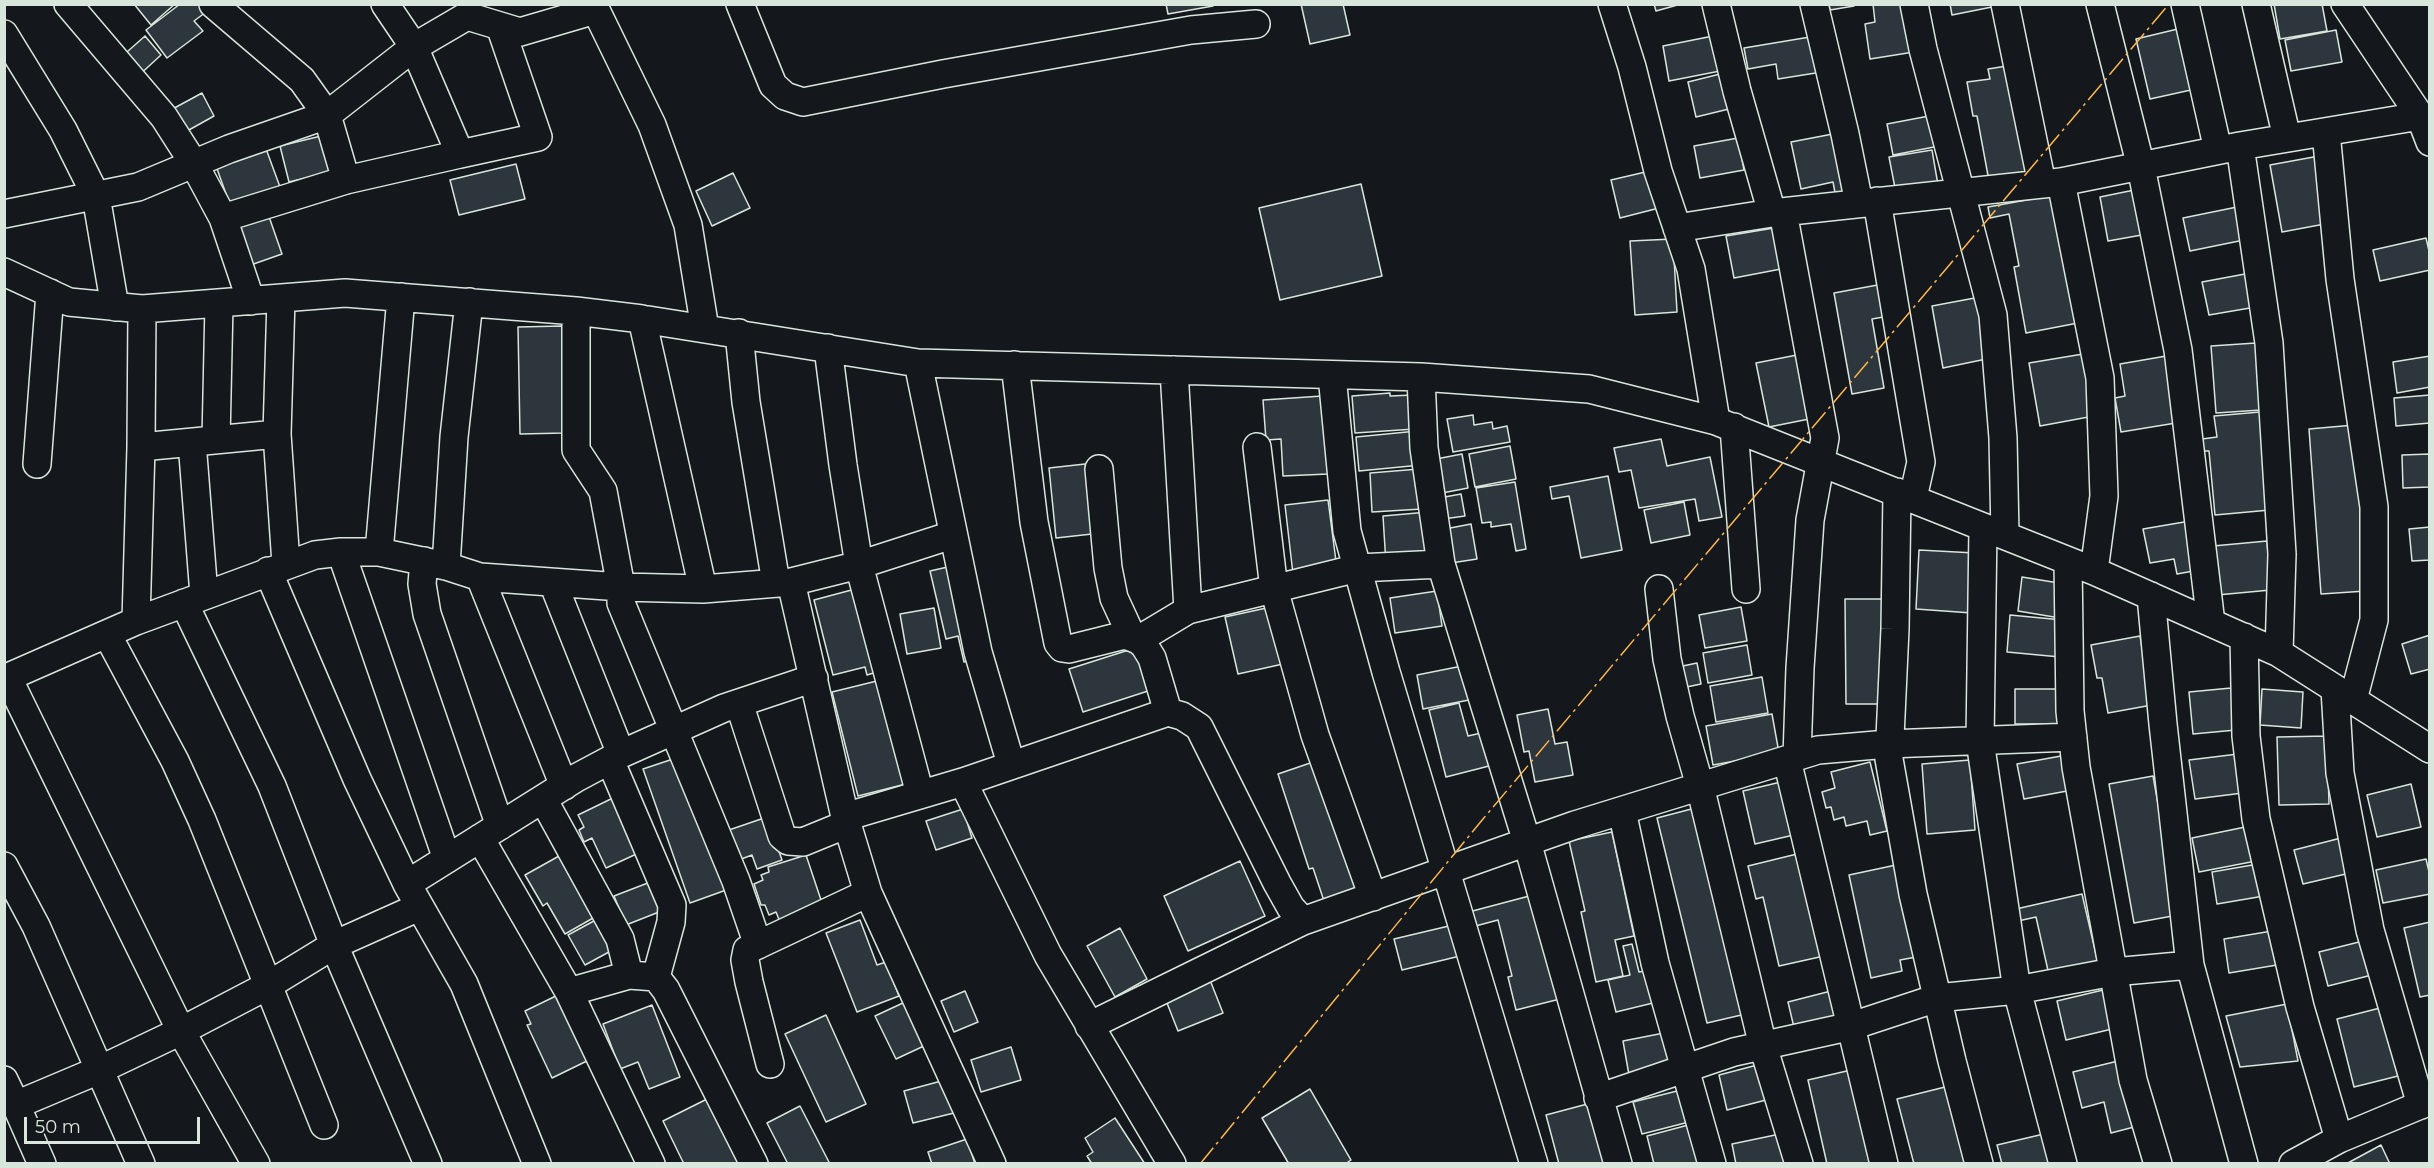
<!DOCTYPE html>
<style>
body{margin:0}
#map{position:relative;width:2434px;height:1168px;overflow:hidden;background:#14181c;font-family:Montserrat,sans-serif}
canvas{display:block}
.frame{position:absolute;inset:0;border:6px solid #d8e6dc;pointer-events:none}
.scale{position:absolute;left:24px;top:1117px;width:176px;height:27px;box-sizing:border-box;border:3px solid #d8e6dc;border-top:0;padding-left:8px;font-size:18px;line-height:21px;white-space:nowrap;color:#d8e6dc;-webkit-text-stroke:4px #14181c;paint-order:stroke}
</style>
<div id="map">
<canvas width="2434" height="1168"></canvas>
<div class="frame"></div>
<div class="scale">50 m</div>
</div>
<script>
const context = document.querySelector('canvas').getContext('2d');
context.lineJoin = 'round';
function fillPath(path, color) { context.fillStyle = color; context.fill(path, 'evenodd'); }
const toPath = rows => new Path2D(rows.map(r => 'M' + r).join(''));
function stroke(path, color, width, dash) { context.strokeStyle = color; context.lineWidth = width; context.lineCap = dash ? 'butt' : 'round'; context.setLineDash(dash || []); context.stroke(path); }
const building = toPath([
 [134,4,175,4,151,25,134,4],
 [180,4,201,4,206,12,194,21,203,31,167,58,146,30,180,4],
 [1166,4,1213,4,1213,6,1168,14,1166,4],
 [1301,4,1343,4,1350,35,1310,44,1301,4],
 [1654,4,1681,4,1656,11,1654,4],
 [1829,4,1854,4,1854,6,1830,10,1829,4],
 [1873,4,1907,4,1914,52,1870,59,1865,24,1875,22,1873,4],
 [1950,4,1997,4,1997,6,1952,15,1950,4],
 [2274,4,2322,4,2327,31,2280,39,2274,4],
 [2186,27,2200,88,2150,99,2136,39,2186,27],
 [2336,30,2342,62,2291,71,2285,40,2336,30],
 [145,36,161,55,136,78,119,59,145,36],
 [1713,36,1720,71,1669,81,1663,46,1713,36],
 [1816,36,1822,72,1778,79,1776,64,1748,69,1744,48,1816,36],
 [2013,65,2031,174,1989,181,1977,116,1973,116,1967,82,1990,79,1988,69,2013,65],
 [1724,73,1733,108,1696,117,1688,82,1724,73],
 [202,93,214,116,180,135,167,112,202,93],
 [1929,116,1934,147,1893,155,1887,124,1929,116],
 [1838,133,1851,200,1837,203,1833,182,1801,189,1791,142,1838,133],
 [321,136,330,172,289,182,280,146,321,136],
 [1738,138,1744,170,1700,178,1694,146,1738,138],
 [265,146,280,187,230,205,216,166,265,146],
 [1932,150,1938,185,1896,193,1889,157,1932,150],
 [2319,156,2330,223,2282,232,2270,165,2319,156],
 [516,164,525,199,459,215,450,180,516,164],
 [1654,170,1663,207,1620,218,1611,180,1654,170],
 [733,173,750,208,712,226,696,191,733,173],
 [1361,184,1382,276,1280,300,1259,208,1361,184],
 [2144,188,2153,233,2108,241,2100,197,2144,188],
 [2054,195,2078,323,2026,333,2014,267,2019,266,2009,214,1990,218,1988,207,2054,195],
 [2237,207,2244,240,2190,251,2183,218,2237,207],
 [266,208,282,254,245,267,229,221,266,208],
 [1774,228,1781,269,1734,278,1726,236,1774,228],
 [2426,238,2430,255,2430,270,2380,281,2373,250,2426,238],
 [1673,239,1677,312,1635,315,1630,241,1673,239],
 [2245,274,2250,308,2209,315,2202,282,2245,274],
 [1883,284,1889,316,1872,319,1884,388,1852,394,1834,293,1883,284],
 [1980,297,1991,358,1943,368,1932,306,1980,297],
 [562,326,564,433,520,434,518,327,562,326],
 [2256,343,2261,410,2216,413,2211,346,2256,343],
 [1802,354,1814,418,1769,427,1756,363,1802,354],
 [2083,354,2094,416,2040,426,2029,363,2083,354],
 [2172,355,2182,422,2121,432,2115,398,2125,396,2120,364,2172,355],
 [2430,356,2430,387,2397,393,2393,362,2430,356],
 [1390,393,1390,396,1413,395,1415,429,1355,433,1352,396,1390,393],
 [2430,395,2430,423,2396,426,2394,398,2430,395],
 [1322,396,1328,474,1283,476,1281,439,1266,440,1263,400,1322,396],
 [2260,412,2270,510,2215,515,2209,451,2203,451,2202,439,2217,437,2214,416,2260,412],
 [1473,415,1474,425,1492,422,1493,429,1507,426,1510,442,1453,452,1447,419,1473,415],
 [2354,425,2366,591,2321,594,2309,429,2354,425],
 [1417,431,1421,465,1359,471,1356,437,1417,431],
 [1661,439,1667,466,1710,457,1722,517,1699,521,1695,499,1639,508,1631,470,1619,472,1614,448,1661,439],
 [1510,446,1516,479,1475,487,1469,454,1510,446],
 [1462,454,1468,488,1437,494,1431,460,1462,454],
 [2430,454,2430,487,2403,488,2402,455,2430,454],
 [1094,463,1101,533,1056,538,1049,468,1094,463],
 [1419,469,1422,509,1372,512,1370,473,1419,469],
 [1608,476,1622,550,1581,558,1569,496,1552,499,1550,487,1608,476],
 [1515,482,1526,549,1516,551,1511,524,1491,527,1491,522,1482,523,1476,488,1515,482],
 [1461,494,1465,516,1443,519,1439,498,1461,494],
 [1328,500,1337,569,1293,574,1285,505,1328,500],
 [1684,502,1690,535,1651,543,1644,510,1684,502],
 [1428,512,1432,561,1386,564,1383,516,1428,512],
 [2190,521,2199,570,2177,574,2174,559,2150,563,2143,529,2190,521],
 [1471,524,1477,559,1451,563,1445,529,1471,524],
 [2430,527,2430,560,2412,561,2409,529,2430,527],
 [2267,541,2271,590,2217,595,2213,546,2267,541],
 [1919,550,1975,553,1972,613,1916,609,1919,550],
 [952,566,973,659,964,662,958,636,946,639,930,571,952,566],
 [2022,577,2065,584,2060,618,2018,611,2022,577],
 [859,588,880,671,867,675,865,667,833,675,814,600,859,588],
 [1437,591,1442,626,1395,633,1390,598,1437,591],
 [1845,599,1887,599,1888,704,1846,704,1845,599],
 [1271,607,1283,664,1238,674,1225,617,1271,607],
 [1741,607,1747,641,1705,648,1699,615,1741,607],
 [934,608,941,648,907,654,900,614,934,608],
 [2010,615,2063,620,2060,657,2007,652,2010,615],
 [2430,635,2430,669,2411,674,2402,644,2430,635],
 [2140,636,2152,705,2108,713,2102,678,2097,678,2091,645,2140,636],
 [1747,645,1752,675,1708,683,1703,653,1747,645],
 [1135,648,1148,691,1083,712,1069,669,1135,648],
 [1697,663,1701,684,1682,688,1678,667,1697,663],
 [1467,665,1474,699,1423,709,1417,675,1467,665],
 [1762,677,1768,713,1716,722,1710,686,1762,677],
 [885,679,910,783,858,796,832,692,885,679],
 [2231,688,2236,730,2193,734,2189,692,2231,688],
 [2015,689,2059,689,2059,724,2015,724,2015,689],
 [2262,689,2303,692,2301,728,2260,725,2262,689],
 [1459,703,1468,736,1481,733,1489,766,1446,777,1429,710,1459,703],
 [1548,709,1555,744,1567,742,1573,775,1535,782,1529,751,1524,752,1517,715,1548,709],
 [1772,714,1779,753,1713,765,1706,726,1772,714],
 [2327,736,2329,804,2279,805,2277,737,2327,736],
 [2238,754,2243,793,2195,799,2189,760,2238,754],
 [682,756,729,889,690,903,643,769,682,756],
 [2061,756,2067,791,2024,799,2017,764,2061,756],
 [1319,760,1363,891,1325,904,1313,868,1309,869,1278,774,1319,760],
 [1970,760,1975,830,1927,834,1922,764,1970,760],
 [1870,762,1887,831,1870,835,1867,821,1846,826,1844,817,1834,820,1831,807,1826,808,1822,792,1835,788,1831,772,1870,762],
 [2153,776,2178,915,2134,923,2109,784,2153,776],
 [1785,781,1798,834,1755,844,1743,791,1785,781],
 [2411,784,2421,827,2377,837,2367,795,2411,784],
 [617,796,643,851,606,868,592,838,584,842,579,830,584,827,578,815,617,796],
 [1699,807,1750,1013,1707,1023,1657,818,1699,807],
 [963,809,972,838,936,850,926,821,963,809],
 [767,817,782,860,757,869,752,855,736,861,726,831,767,817],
 [2250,826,2256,861,2199,872,2192,838,2250,826],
 [1612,832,1634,936,1615,940,1623,976,1596,982,1581,912,1585,911,1569,841,1612,832],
 [2341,838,2350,873,2303,884,2294,850,2341,838],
 [568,851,602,913,565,934,547,903,543,906,525,875,568,851],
 [1801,853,1824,956,1779,966,1763,897,1756,899,1748,866,1801,853],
 [806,855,823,906,780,922,776,912,769,915,765,905,761,905,754,884,763,880,761,875,769,872,768,867,806,855],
 [2426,859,2430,876,2430,894,2383,903,2376,870,2426,859],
 [1240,861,1265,916,1188,951,1164,896,1240,861],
 [2258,864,2264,896,2217,904,2212,872,2258,864],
 [1896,865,1916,957,1900,960,1902,971,1871,978,1849,875,1896,865],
 [653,881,664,910,626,925,614,896,653,881],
 [2082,894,2098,963,2049,975,2036,917,2018,921,2016,909,2082,894],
 [1533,895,1560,999,1516,1010,1508,977,1512,976,1498,920,1468,928,1465,913,1533,895],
 [603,916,620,946,585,965,568,935,603,916],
 [860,920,877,965,886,962,899,996,857,1012,826,933,860,920],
 [2430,922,2430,995,2420,997,2404,928,2430,922],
 [1453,925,1460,956,1402,970,1394,939,1453,925],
 [1120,928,1147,979,1115,997,1087,946,1120,928],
 [2272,931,2277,965,2229,973,2224,939,2272,931],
 [2363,941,2372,975,2328,986,2319,952,2363,941],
 [1632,944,1639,972,1645,971,1653,1003,1616,1012,1608,980,1630,975,1623,946,1632,944],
 [1210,980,1223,1013,1178,1031,1165,998,1210,980],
 [2103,990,2112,1029,2066,1040,2057,1001,2103,990],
 [965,991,978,1022,954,1032,941,1001,965,991],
 [1831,991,1840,1025,1796,1036,1788,1002,1831,991],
 [562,993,593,1058,552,1078,527,1025,531,1024,525,1011,562,993],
 [905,1002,926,1045,896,1059,875,1016,905,1002],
 [2287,1004,2298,1061,2240,1067,2226,1016,2287,1004],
 [652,1005,680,1077,649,1089,638,1062,620,1069,603,1024,652,1005],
 [2380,1008,2398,1076,2354,1087,2337,1019,2380,1008],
 [826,1015,866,1104,826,1122,785,1034,826,1015],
 [1664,1033,1670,1067,1629,1075,1623,1041,1664,1033],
 [1011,1047,1021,1080,981,1092,971,1060,1011,1047],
 [2118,1061,2134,1127,2111,1133,2104,1102,2082,1108,2073,1072,2118,1061],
 [1761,1064,1770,1099,1727,1110,1719,1075,1761,1064],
 [1851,1070,1873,1164,1827,1164,1808,1080,1851,1070],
 [945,1080,954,1113,913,1123,904,1091,945,1080],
 [1945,1087,1965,1164,1914,1164,1897,1099,1945,1087],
 [1310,1089,1351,1160,1345,1164,1289,1164,1262,1118,1310,1089],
 [1681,1090,1689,1122,1642,1134,1633,1102,1681,1090],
 [707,1099,740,1164,684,1164,663,1121,707,1099],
 [1591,1103,1608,1164,1559,1164,1546,1115,1591,1103],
 [800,1106,830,1164,788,1164,767,1123,800,1106],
 [1115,1118,1145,1164,1092,1164,1087,1156,1093,1152,1085,1138,1115,1118],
 [1692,1124,1702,1164,1654,1164,1647,1136,1692,1124],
 [2048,1133,2056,1164,2002,1164,1997,1145,2048,1133],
 [1780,1134,1786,1164,1736,1164,1732,1144,1780,1134],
 [967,1139,975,1164,932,1164,928,1152,967,1139],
 [2381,1145,2390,1164,2346,1164,2381,1145]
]);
fillPath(building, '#2c363c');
stroke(building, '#d8e6dc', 1.5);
const minor = toPath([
 [68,4,164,117,194,164,223,218,251,301],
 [213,4,302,80,327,115,346,180],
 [593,4,652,125,688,225,705,329],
 [740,4,773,85,785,96,803,102,943,74,1191,30,1256,24],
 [1612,4,1632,67,1658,171,1691,269,1716,421],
 [1716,4,1737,91,1772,213],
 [1814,4,1845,134,1859,203],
 [1914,4,1923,49,1993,315,2003,438,2005,535],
 [2005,4,2042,184],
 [2100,4,2141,167,2178,350,2211,623],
 [2185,4,2218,150],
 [2256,4,2287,138],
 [2345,4,2420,116,2430,142],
 [4,34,63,130,96,196,115,307],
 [2326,132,2340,279,2374,507,2374,620,2353,700],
 [2240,146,2269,343,2282,554,2279,653],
 [460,154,538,137,500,26],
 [2061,182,2100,378,2104,496,2094,571],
 [1877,201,1921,462,1913,498],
 [1783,212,1825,438,1810,520,1800,668,1797,757],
 [4,214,138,187,229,149,327,115,414,47,385,4],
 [223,218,346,180,460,154,414,47,467,16,520,32,595,10],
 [1677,228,1772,213,2061,182,2240,146,2420,116],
 [4,272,69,302,142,309,345,293,576,311,642,319,918,363,1421,377,1589,389,1716,421,2094,571,2279,653,2430,749],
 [576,311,576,450,603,491,621,587,621,603,736,881,758,945],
 [642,319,703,589],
 [739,333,746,402,776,583],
 [828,348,843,465,859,565,920,794],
 [918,363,978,652,1011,764],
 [1015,365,1034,522,1058,643,1062,648,1069,649,1125,635,1138,640,1144,645,1152,658,1168,712],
 [1174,370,1188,610],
 [1332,375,1347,531,1386,672,1534,1164],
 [1421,377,1424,448,1441,564,1527,842,1618,1164],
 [1734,427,1746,589],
 [277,434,286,564],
 [216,440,219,304],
 [192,442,204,595],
 [141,447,142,309],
 [1257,447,1274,589,1315,735,1373,897],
 [37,464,50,293],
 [1099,469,1108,568,1114,598,1132,637],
 [1897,492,1895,629,1889,759,1913,894,1952,1061,1979,1164],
 [1983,527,1980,741,2017,990,2063,1164],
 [341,552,447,859],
 [379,552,401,297],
 [424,561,422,584,427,614,500,826],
 [2068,561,2070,711,2076,767,2133,1080,2158,1164],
 [446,566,454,437,469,302],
 [268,571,357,779,407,884,464,984,537,1164],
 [480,577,564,786],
 [791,582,845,817,868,893,992,1164],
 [553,583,621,754],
 [1659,589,1667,659,1680,716,1700,786,1763,1046,1799,1164],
 [2151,596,2163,724,2190,965,2244,1164],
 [184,603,272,786,334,945,428,1164],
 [136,621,141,447,277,434,281,299],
 [107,634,175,761,202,820,324,1125],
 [2244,637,2246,736,2256,819,2300,1007,2339,1139],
 [1138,640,1188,610,1358,568,1441,564],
 [8,678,181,1031,256,1164],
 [4,679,136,621,315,555,341,552,379,552,446,566,480,577,621,587,703,589,791,582,859,565,952,535],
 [2335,689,2340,773,2370,930,2421,1105],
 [739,703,782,836,788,841,803,842,847,824],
 [610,760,672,905,671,922,656,977],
 [1787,760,1884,1164],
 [963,782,1048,955,1172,1164],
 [543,799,620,939,629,975],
 [1622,811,1655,963,1712,1164],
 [845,817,963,782,1168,712,1182,716,1199,727,1277,883,1291,908,1303,921,1575,825,1818,750,1888,744,2073,737],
 [480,838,569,992,651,1164],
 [4,866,36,926,141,1164],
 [407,884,576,778,621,754,724,708,814,678],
 [569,992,629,975,656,977,666,990,754,1164],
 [1089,1026,1303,921],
 [770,1064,749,982,745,960,747,950,868,893],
 [4,1080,16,1105,99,1070,181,1031,267,986,334,945,419,907],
 [1598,1098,1734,1052,1852,1026,1937,998,2017,990,2113,972,2190,965],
 [16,1105,42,1164],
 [2293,1164,2339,1139,2430,1101]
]);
stroke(minor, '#d8e6dc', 30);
stroke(minor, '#14181c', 27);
stroke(toPath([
 [1200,1164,1483,819,2169,4]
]), '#ffb74d', 1.5, [21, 4.5, 3, 4.5]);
</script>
